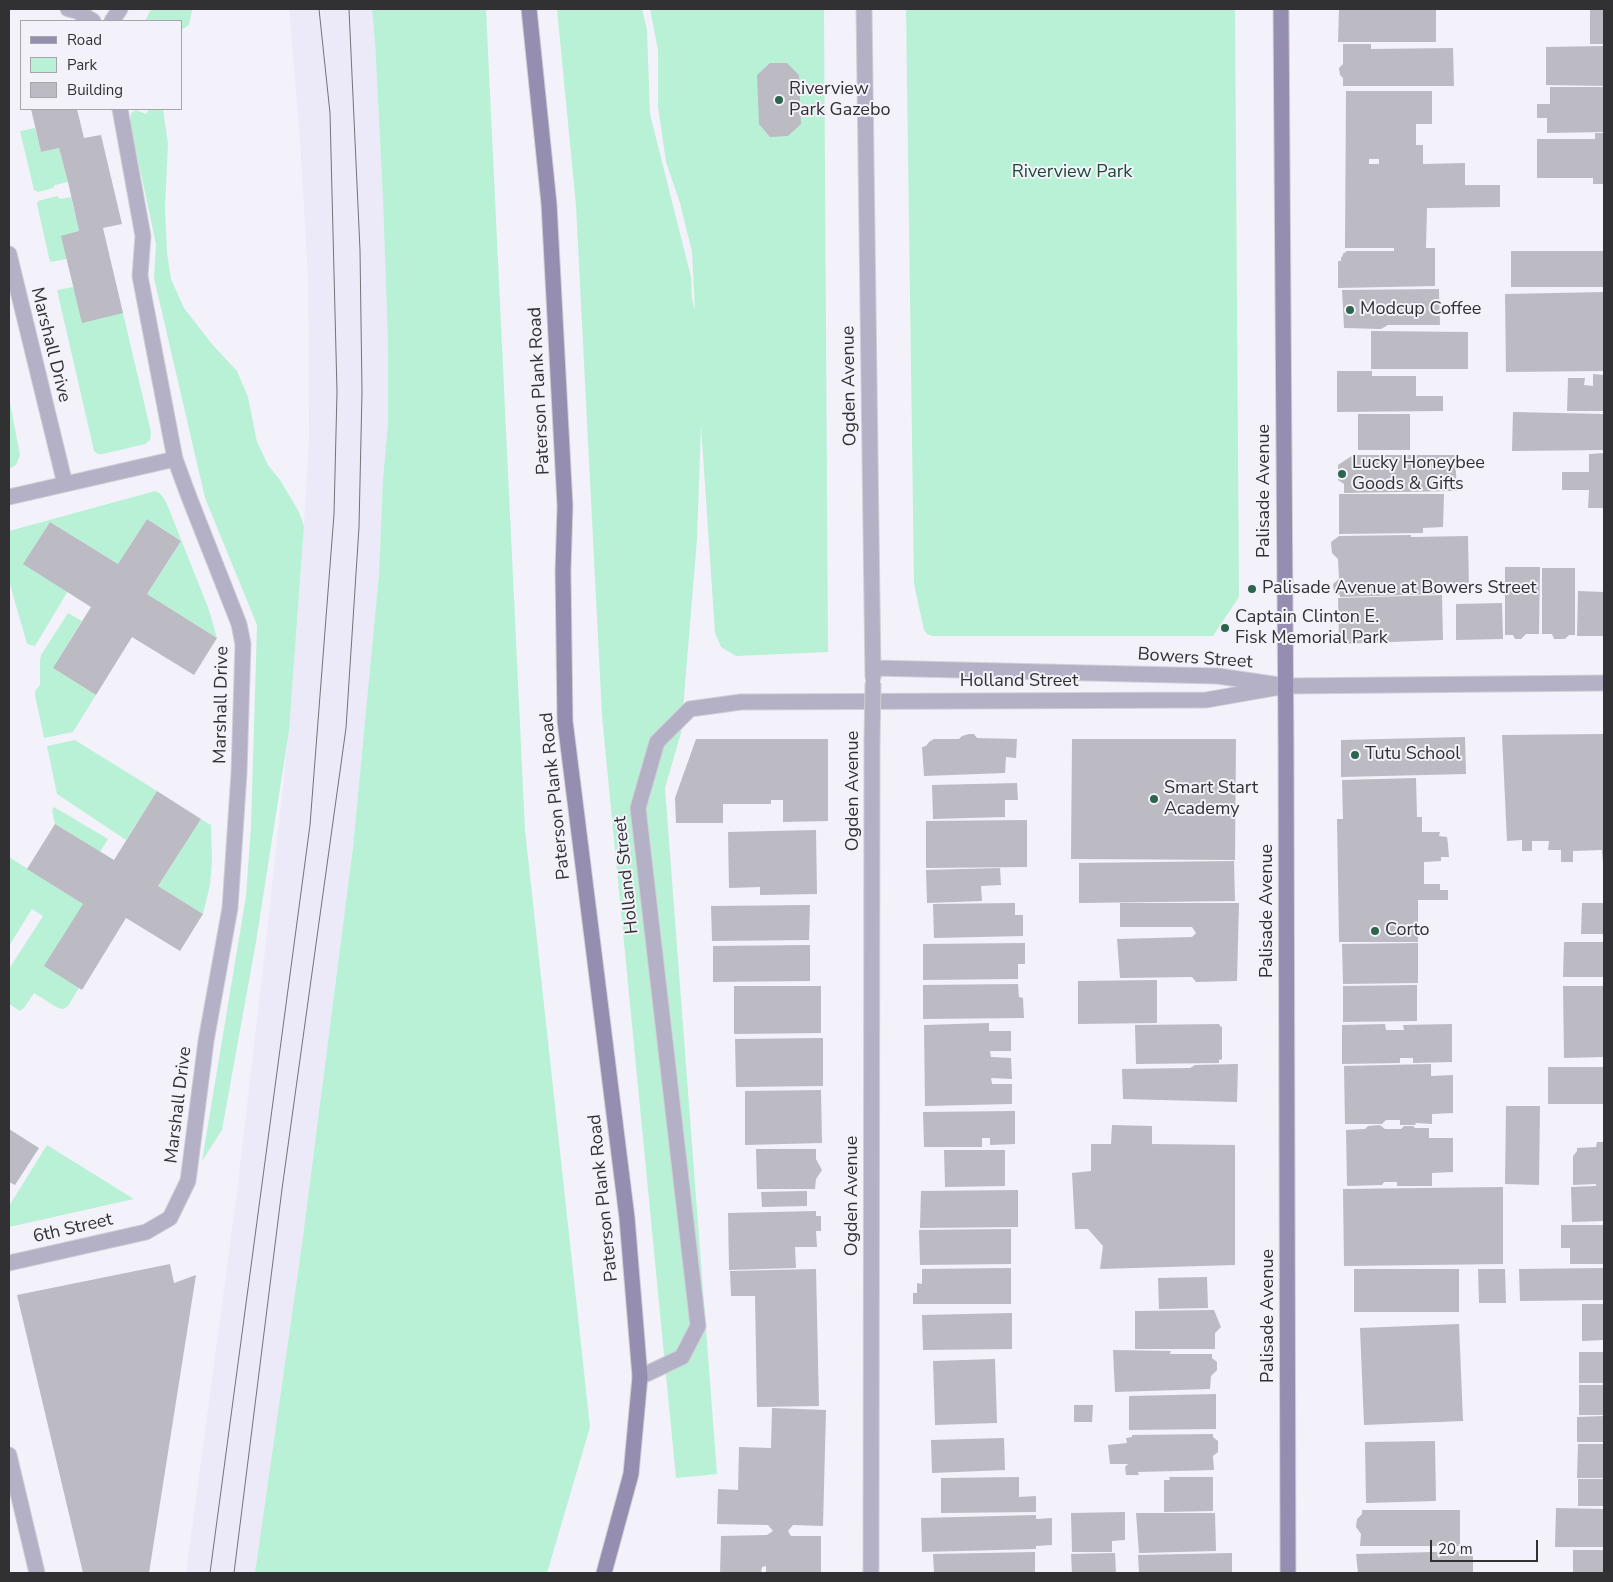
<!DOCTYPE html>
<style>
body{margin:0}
#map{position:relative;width:1613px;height:1582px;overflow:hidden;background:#f3f2fa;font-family:"Nunito Sans",sans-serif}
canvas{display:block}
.frame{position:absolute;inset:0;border:10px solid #313134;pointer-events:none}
.legend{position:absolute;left:20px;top:20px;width:162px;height:90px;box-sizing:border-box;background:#f3f2fa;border:1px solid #a5a5ab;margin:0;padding:6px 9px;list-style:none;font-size:15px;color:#313134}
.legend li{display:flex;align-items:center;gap:10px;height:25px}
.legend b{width:25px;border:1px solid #a5a5ab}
.scale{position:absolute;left:1430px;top:1540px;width:108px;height:22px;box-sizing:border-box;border:2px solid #313134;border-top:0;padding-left:6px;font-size:15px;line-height:18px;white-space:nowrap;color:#313134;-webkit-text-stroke:4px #f3f2fa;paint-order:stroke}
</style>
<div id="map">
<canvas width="1613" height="1582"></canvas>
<div class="frame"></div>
<ul class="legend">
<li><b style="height:6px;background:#958eb0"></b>Road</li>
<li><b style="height:14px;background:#b9f1d6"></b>Park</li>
<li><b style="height:14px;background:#bcbac2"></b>Building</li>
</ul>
<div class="scale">20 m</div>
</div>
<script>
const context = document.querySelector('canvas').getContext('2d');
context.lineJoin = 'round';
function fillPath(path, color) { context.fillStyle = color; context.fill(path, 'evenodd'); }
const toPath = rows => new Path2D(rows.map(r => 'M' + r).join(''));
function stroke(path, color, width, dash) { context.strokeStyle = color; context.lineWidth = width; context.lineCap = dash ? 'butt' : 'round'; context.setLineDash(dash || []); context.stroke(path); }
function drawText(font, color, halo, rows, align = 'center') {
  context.font = font + ' "Nunito Sans",sans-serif'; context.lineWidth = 4; context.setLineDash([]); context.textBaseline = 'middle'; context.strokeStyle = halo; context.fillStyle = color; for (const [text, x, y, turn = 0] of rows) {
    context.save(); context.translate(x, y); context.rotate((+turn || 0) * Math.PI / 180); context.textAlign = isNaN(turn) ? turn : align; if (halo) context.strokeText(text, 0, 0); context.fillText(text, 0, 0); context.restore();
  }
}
fillPath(toPath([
 [289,9,372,9,375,42,383,199,388,345,388,423,383,479,379,574,353,847,302,1244,255,1573,186,1573,237,1192,264,959,289,731,301,571,309,440,308,276,300,141]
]), '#ece9f9');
fillPath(toPath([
 [151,9,192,9,192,11,189,25,181,30,181,21,145,21],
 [372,9,486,9,525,830,590,1427,547,1573,255,1573,302,1244,353,847,379,574,383,479,388,423,388,345,383,199,375,42],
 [557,9,642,9,647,30,650,114,691,277,692,299,695,310,692,252,680,203,666,162,658,107,658,50,650,9,824,9,828,652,736,656,721,647,715,633,701,426,697,539,681,733,665,788,717,1474,676,1478,602,716,576,206],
 [906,9,1235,9,1239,597,1213,636,932,636,927,634,924,630,914,584],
 [149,109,163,109,168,144,165,209,167,253,171,279,184,308,212,344,237,371,248,397,257,442,268,465,280,480,289,495,299,512,304,526,289,731,256,942,222,1130,202,1161,246,896,251,826,257,625,205,498,154,278,156,244,130,123,131,113,136,110,146,114],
 [35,128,41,152,59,148,68,182,55,185,53,188,38,192,34,190,20,131],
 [57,196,60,199,71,197,79,231,67,259,50,262,37,204,38,201],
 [73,287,123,313,151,432,150,440,145,444,103,454,98,454,94,451,57,290],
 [9,398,20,455,16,465,9,469],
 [155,491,159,493,163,497,167,504,209,610,217,638,147,594,181,541,147,519,118,564,50,522,24,563,68,591,35,646,27,644,9,581,9,531],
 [68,613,82,621,53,668,96,695,73,732,44,738,35,695,35,691,40,685,40,660,41,655],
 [75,740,157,791,126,840,57,794,47,746],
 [54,807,108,839,100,852,55,824,52,810],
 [201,819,211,825,212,861,210,885,203,914,158,886],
 [9,857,83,904,79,988,68,1006,63,1009,58,1008,34,993,24,1008,20,1011,9,1004,9,969,43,916,32,909,9,946],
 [47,1145,134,1199,9,1227,9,1206]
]), '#b9f1d6');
fillPath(toPath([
 [1339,9,1436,9,1436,42,1338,42],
 [1590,9,1604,9,1604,44,1590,44],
 [1343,44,1371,44,1371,49,1453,48,1454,86,1343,86,1343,78,1340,75,1339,68,1343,64],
 [1604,46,1604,86,1546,85,1546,47],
 [770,63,787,63,799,75,801,124,788,136,770,137,759,124,757,75],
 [1550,87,1604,87,1604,132,1547,133,1547,118,1537,118,1537,104,1550,104],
 [1346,91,1432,91,1432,124,1416,124,1416,145,1423,145,1423,164,1465,163,1465,185,1500,185,1500,207,1427,208,1426,248,1435,248,1435,286,1338,288,1338,261,1341,261,1341,257,1342,257,1344,252,1346,253,1346,251,1394,251,1394,248,1345,248],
 [1369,159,1379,159,1379,164,1369,164],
 [31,109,77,109,84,138,101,135,122,224,103,228,123,313,82,323,61,236,79,231,68,182,59,148,41,152],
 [1595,133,1604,133,1604,184,1593,184,1593,178,1537,178,1537,139,1595,139],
 [1511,251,1604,251,1604,287,1511,287],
 [1439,289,1440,325,1388,325,1381,329,1344,328,1342,290],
 [1604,292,1604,371,1506,372,1505,294],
 [1371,331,1468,332,1468,369,1371,369],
 [1337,371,1372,371,1372,376,1416,376,1416,396,1443,396,1443,411,1337,412],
 [1593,374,1604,375,1604,411,1567,411,1568,378,1585,378,1584,385,1593,386],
 [1513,412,1604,414,1604,450,1512,451],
 [1358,414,1410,414,1410,450,1358,450],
 [1604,453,1604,508,1588,508,1589,490,1562,490,1562,472,1589,472,1589,454],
 [1353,455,1455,455,1457,491,1344,493,1344,484,1338,480,1338,465],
 [1339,494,1444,494,1443,527,1423,528,1423,533,1339,534],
 [147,519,181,541,147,594,217,638,194,675,132,637,96,695,53,668,91,607,23,564,50,522,118,564],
 [1411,535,1411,537,1468,536,1469,589,1441,589,1441,594,1340,597,1340,595,1334,593,1333,584,1339,579,1338,559,1332,553,1331,542,1339,536],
 [1505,567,1540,567,1539,634,1526,634,1521,639,1515,639,1513,635,1505,635],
 [1542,568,1575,568,1575,635,1569,635,1565,639,1554,639,1552,634,1542,634],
 [1578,591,1604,592,1604,636,1577,636],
 [1442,595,1443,640,1339,644,1338,598],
 [1502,603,1503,639,1456,640,1456,604],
 [969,734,974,734,977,738,1017,739,1016,758,1006,757,1005,773,924,776,922,747,926,746,929,742,934,739,959,739,962,736],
 [1604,734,1604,864,1603,864,1602,850,1573,851,1573,862,1561,862,1561,850,1548,850,1549,841,1532,841,1532,851,1522,851,1522,840,1507,841,1502,735],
 [1465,737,1466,774,1341,777,1341,740],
 [696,739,828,739,828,821,783,822,783,800,771,800,771,804,723,804,723,823,676,823,675,798],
 [1072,739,1236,739,1235,860,1071,859],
 [1416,778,1417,817,1422,817,1422,832,1440,832,1439,836,1447,837,1448,845,1449,857,1441,857,1441,861,1424,862,1424,884,1440,884,1440,890,1448,890,1448,900,1418,900,1418,942,1339,942,1337,819,1343,819,1342,780],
 [1017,783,1018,800,1005,800,1005,817,933,819,932,785],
 [157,791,201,819,158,886,203,914,180,951,126,918,82,990,44,966,83,904,27,869,55,824,114,860],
 [1027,820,1027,867,926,868,926,821],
 [816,830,817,894,760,895,760,887,729,888,728,832],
 [1234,861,1235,901,1079,903,1079,863],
 [1000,868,1001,885,981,886,982,901,927,903,926,870],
 [1015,903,1015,915,1023,915,1023,936,934,938,933,904],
 [1120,903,1239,903,1237,981,1196,982,1192,977,1120,978,1117,939,1192,937,1196,933,1192,927,1120,927],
 [1582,903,1604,903,1604,934,1581,934],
 [810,905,809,940,712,941,711,906],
 [1564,942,1604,942,1604,977,1563,977],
 [1025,943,1025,964,1018,964,1018,979,923,980,923,944],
 [1418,943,1418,983,1343,984,1342,944],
 [810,945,810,981,713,982,713,946],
 [1157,980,1157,1023,1078,1024,1078,981],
 [1018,984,1019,997,1023,998,1024,1018,923,1019,923,985],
 [1417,985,1417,1021,1343,1022,1343,986],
 [734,986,821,986,821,1033,734,1034],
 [1563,986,1604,986,1604,1057,1564,1058],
 [989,1023,989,1031,1011,1031,1011,1051,990,1051,991,1057,1011,1058,1012,1079,991,1078,992,1084,1012,1084,1012,1104,925,1106,924,1025],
 [1219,1024,1220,1026,1222,1027,1222,1059,1219,1060,1219,1063,1136,1064,1135,1025],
 [1385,1024,1386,1030,1404,1030,1403,1025,1452,1024,1452,1062,1413,1063,1413,1058,1400,1058,1400,1063,1342,1064,1342,1025],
 [823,1038,823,1086,736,1087,735,1039],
 [1238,1064,1237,1102,1123,1099,1122,1069,1190,1068,1195,1065],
 [1431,1064,1431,1076,1453,1075,1453,1113,1432,1114,1432,1124,1416,1123,1415,1125,1400,1125,1400,1120,1386,1120,1382,1124,1345,1124,1344,1066],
 [1548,1067,1604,1067,1604,1104,1548,1104],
 [821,1090,822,1143,745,1145,745,1091],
 [1506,1106,1540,1106,1539,1185,1505,1184],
 [1015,1111,1015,1144,990,1145,990,1138,982,1138,982,1147,924,1147,923,1112],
 [1112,1125,1152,1126,1152,1144,1235,1145,1235,1265,1100,1269,1103,1246,1088,1229,1075,1229,1072,1173,1091,1171,1091,1144,1111,1144],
 [1380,1125,1385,1129,1401,1129,1404,1126,1413,1126,1415,1128,1429,1128,1429,1138,1453,1138,1453,1172,1432,1173,1432,1186,1397,1186,1397,1182,1384,1182,1382,1185,1347,1186,1346,1130,1365,1129,1368,1126],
 [9,1129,39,1148,15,1185,9,1182],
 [1597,1142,1604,1142,1604,1221,1572,1222,1571,1187,1596,1186,1596,1184,1573,1185,1573,1156,1577,1151,1577,1148,1596,1147],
 [756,1149,816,1149,816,1159,822,1170,816,1179,815,1189,757,1189],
 [944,1150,1005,1150,1005,1186,945,1187],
 [1503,1187,1503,1264,1344,1266,1343,1189],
 [1018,1190,1018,1227,920,1228,921,1191],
 [807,1191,807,1206,762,1207,761,1192],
 [816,1211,816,1216,821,1216,821,1231,816,1231,817,1247,795,1247,796,1268,729,1270,728,1213],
 [1561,1225,1604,1225,1604,1264,1570,1264,1570,1248,1561,1248],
 [1011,1229,1011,1264,920,1265,919,1230],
 [170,1264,174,1283,196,1275,149,1573,83,1573,17,1295],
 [1011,1268,1011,1304,913,1304,913,1293,917,1293,917,1283,922,1284,922,1269],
 [1604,1268,1604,1300,1520,1301,1519,1269],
 [816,1269,819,1406,757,1407,755,1296,731,1296,730,1271],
 [1354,1269,1459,1269,1459,1312,1354,1312],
 [1478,1269,1505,1269,1506,1303,1479,1303],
 [1207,1277,1208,1308,1159,1309,1158,1278],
 [1582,1304,1604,1304,1604,1340,1582,1341],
 [1214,1310,1221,1327,1215,1333,1215,1349,1135,1349,1135,1311],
 [1012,1313,1012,1349,923,1350,922,1315],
 [1459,1324,1463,1421,1364,1425,1360,1328],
 [1113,1350,1171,1351,1170,1354,1212,1354,1212,1358,1217,1362,1217,1370,1211,1376,1210,1389,1115,1392],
 [1579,1352,1604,1352,1604,1383,1579,1383],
 [995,1359,997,1423,935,1425,933,1361],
 [1579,1385,1604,1385,1604,1415,1579,1415],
 [1216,1394,1216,1429,1129,1430,1129,1396],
 [1074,1405,1093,1405,1092,1422,1074,1422],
 [772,1408,826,1410,823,1526,793,1525,788,1531,791,1536,821,1536,821,1573,766,1572,766,1566,762,1567,761,1572,720,1573,721,1536,767,1535,773,1531,768,1525,717,1524,718,1489,738,1490,739,1447,771,1448],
 [1604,1416,1604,1442,1577,1442,1577,1417],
 [1213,1434,1213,1437,1218,1441,1218,1452,1213,1456,1214,1470,1138,1472,1139,1475,1126,1475,1125,1467,1128,1464,1110,1464,1108,1445,1127,1443,1126,1438,1132,1437,1132,1435],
 [1004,1438,1005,1470,932,1473,931,1440],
 [1435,1441,1436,1501,1366,1503,1365,1442],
 [1578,1444,1604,1444,1604,1478,1577,1478],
 [1019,1477,1019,1497,1036,1496,1036,1512,941,1513,941,1478],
 [1169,1477,1213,1477,1213,1511,1164,1512,1164,1480,1170,1480],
 [1578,1479,1604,1479,1604,1506,1578,1506],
 [1556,1508,1604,1509,1604,1547,1555,1547],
 [1362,1510,1460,1510,1460,1546,1360,1546,1361,1534,1356,1527,1357,1519,1362,1514],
 [1125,1512,1125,1540,1112,1541,1112,1552,1072,1552,1071,1513],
 [1136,1513,1215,1513,1216,1551,1139,1553],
 [1036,1515,1036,1519,1052,1518,1052,1545,1036,1546,1036,1549,922,1552,921,1518],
 [1573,1550,1604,1550,1604,1573,1573,1573],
 [1473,1551,1473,1573,1358,1573,1356,1554],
 [1035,1552,1035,1573,934,1573,933,1554],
 [1115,1553,1116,1573,1072,1573,1071,1554],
 [1232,1553,1232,1573,1139,1573,1138,1555]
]), '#bcbac2');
const lane = toPath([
 [112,21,120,9]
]);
const street = toPath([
 [68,9,77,11,93,21],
 [864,9,873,677],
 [120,109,143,236,140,276,175,459],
 [9,254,65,484],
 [9,497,175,459,189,497,239,624,243,644,239,773,230,908,206,1041,188,1181,170,1218,146,1232,9,1263],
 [873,668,1218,676,1286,686,1604,683],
 [640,1377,682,1357,698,1326,638,808,657,742,690,709,741,702,1206,700,1286,686],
 [9,1455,37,1573],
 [871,1573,872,741]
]);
const secondary = toPath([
 [529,9,549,204,565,506,563,571,565,721,627,1218,640,1377,631,1474,604,1573],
 [1281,9,1286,746,1288,1573]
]);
stroke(lane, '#d0cfd6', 17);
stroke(street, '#d0cfd6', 17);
stroke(secondary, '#d0cfd6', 17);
stroke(lane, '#b4b0c6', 15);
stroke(street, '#b4b0c6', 15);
stroke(secondary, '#958eb0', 15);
stroke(toPath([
 [210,1573,310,825,334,514,337,392,330,113,319,9],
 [234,1573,282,1189,346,728,359,527,362,392,360,250,349,9]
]), '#737378', 1);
const streetBridge = toPath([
 [872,741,873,683]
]);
stroke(streetBridge, '#d0cfd6', 17, []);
stroke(streetBridge, '#b4b0c6', 15);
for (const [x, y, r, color] of [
 [779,100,5,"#2c644d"],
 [1350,310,5,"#2c644d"],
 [1342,474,5,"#2c644d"],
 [1252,589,5,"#2c644d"],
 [1225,628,5,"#2c644d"],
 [1355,755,5,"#2c644d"],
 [1154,799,5,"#2c644d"],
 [1375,931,5,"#2c644d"]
]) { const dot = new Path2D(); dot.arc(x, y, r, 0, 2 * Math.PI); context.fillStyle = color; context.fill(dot); stroke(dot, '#f3f2fa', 2); }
drawText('18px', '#313134', '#f3f2fa', [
 ["Riverview",789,90],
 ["Park Gazebo",789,111],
 ["Modcup Coffee",1360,310],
 ["Lucky Honeybee",1352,464],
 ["Goods & Gifts",1352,485],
 ["Palisade Avenue at Bowers Street",1262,589],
 ["Captain Clinton E.",1235,618],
 ["Fisk Memorial Park",1235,639],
 ["Tutu School",1365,755],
 ["Smart Start",1164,789],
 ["Academy",1164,810],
 ["Corto",1385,931]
], 'left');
drawText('18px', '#1b4a36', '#f3f2fa', [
 ["Riverview Park",1072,173]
]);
drawText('18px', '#313134', '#f3f2fa', [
 ["Marshall Drive",50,345,76],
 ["Ogden Avenue",850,386,-91],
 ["Paterson Plank Road",540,391,-93],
 ["Palisade Avenue",1265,491,-90],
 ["Bowers Street",1195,659,4],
 ["Holland Street",1019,682],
 ["Marshall Drive",222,705,-89],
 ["Ogden Avenue",854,791,-90],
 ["Paterson Plank Road",556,796,-96],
 ["Holland Street",627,875,-96],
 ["Palisade Avenue",1268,911,-90],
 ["Marshall Drive",179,1105,-83],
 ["Ogden Avenue",853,1196,-90],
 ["Paterson Plank Road",604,1198,-96],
 ["6th Street",73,1229,-13],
 ["Palisade Avenue",1269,1316,-90]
]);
</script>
